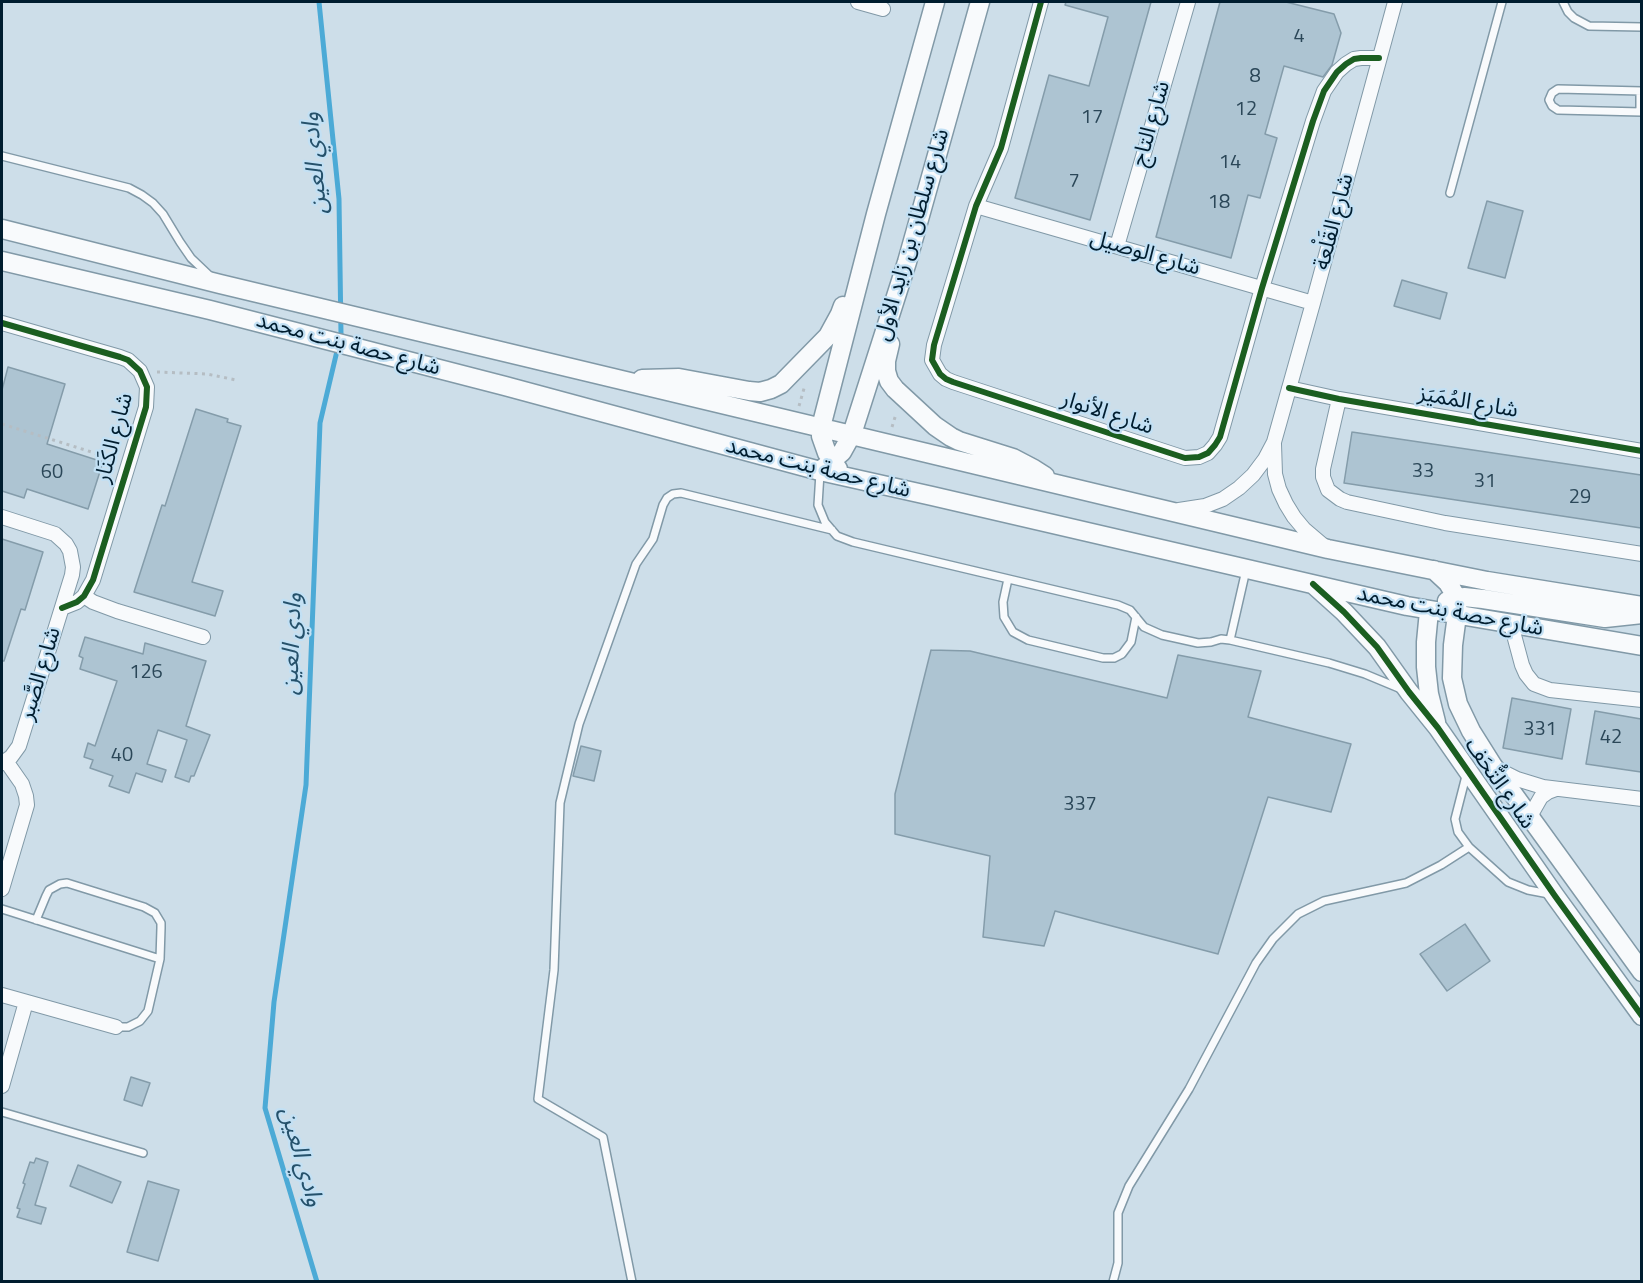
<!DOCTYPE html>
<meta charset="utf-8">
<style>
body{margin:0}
#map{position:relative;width:1643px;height:1283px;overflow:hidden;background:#cddee9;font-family:"Titillium Web",sans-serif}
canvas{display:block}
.frame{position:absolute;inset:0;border:3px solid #001d2f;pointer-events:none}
</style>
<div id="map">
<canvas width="1643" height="1283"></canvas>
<div class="frame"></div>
</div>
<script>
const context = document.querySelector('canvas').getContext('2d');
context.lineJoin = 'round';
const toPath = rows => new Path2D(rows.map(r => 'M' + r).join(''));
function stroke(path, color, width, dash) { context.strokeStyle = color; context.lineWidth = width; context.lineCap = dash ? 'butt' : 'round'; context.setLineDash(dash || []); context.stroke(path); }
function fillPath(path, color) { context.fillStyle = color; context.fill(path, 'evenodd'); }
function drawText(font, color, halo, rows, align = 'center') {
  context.font = font + ' "Titillium Web","Noto Sans Arabic",sans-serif'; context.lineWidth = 4.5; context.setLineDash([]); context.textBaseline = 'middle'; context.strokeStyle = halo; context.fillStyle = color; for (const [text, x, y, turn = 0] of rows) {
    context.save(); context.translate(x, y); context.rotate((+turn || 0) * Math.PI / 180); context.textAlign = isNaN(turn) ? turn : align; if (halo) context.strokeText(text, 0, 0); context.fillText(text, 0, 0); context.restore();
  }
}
stroke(toPath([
 [317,1282,265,1108,274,1002,306,785,320,423,341,334,339,199,319,2]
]), '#4caad6', 5);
const building = toPath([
 [1066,2,1151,2,1090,220,1015,198,1049,75,1089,86,1108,17,1065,5,1066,2],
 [1220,2,1286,2,1334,14,1341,33,1332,65,1323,77,1284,66,1265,134,1277,138,1260,198,1248,195,1231,258,1156,237,1220,2],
 [1487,201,1523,211,1505,278,1468,268,1487,201],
 [1402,280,1447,293,1440,319,1394,306,1402,280],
 [8,367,65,384,47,444,103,462,88,509,27,489,24,498,2,491,2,390,8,367],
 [196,409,228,419,227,422,241,426,192,582,223,591,215,616,134,592,162,505,165,506,196,409],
 [1352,432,1641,475,1641,528,1344,483,1352,432],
 [2,539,43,552,25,610,21,609,4,661,2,661,2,539],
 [85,637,143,654,145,643,206,661,186,726,210,735,194,776,191,776,189,782,175,777,187,740,158,730,147,764,166,770,162,782,136,773,129,793,109,786,113,776,90,768,93,760,84,757,88,743,95,746,117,681,80,669,83,658,79,656,85,637],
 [931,650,970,651,1167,698,1178,655,1261,671,1248,717,1351,744,1331,812,1268,797,1218,954,1055,911,1044,946,983,937,990,856,895,834,895,794,931,650],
 [1512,698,1571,709,1562,759,1503,748,1512,698],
 [1595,711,1641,719,1641,772,1586,764,1595,711],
 [581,746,601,751,594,781,573,776,581,746],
 [1465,924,1490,961,1447,991,1420,954,1465,924],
 [131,1077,150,1083,142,1106,124,1100,131,1077],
 [36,1158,48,1162,35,1205,46,1208,41,1224,17,1217,20,1209,17,1208,25,1184,23,1183,30,1162,34,1163,36,1158],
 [78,1165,121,1182,112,1203,70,1186,78,1165],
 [148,1181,179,1190,158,1261,127,1252,148,1181]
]);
fillPath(building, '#adc4d2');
stroke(building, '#849caa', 1.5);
const lane = toPath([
 [1563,2,1568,12,1574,18,1589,26,1642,27],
 [1642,91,1558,89,1552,93,1549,100,1552,106,1558,110,1642,112],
 [1640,112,1640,91],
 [2,156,129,188,142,195,153,203,163,214,180,242,191,258,211,277],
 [1450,193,1502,2],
 [820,473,818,505,825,522,837,536,853,542,1118,605,1130,610,1144,627,1162,635,1198,643,1211,642,1221,639,1230,640,1329,663,1365,674,1401,689],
 [1008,579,1003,602,1004,617,1013,632,1028,640,1103,658,1114,658,1122,654,1131,642,1136,617],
 [1230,640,1246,570],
 [1466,776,1455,819,1458,832,1469,847,1508,882,1528,890,1549,894],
 [2,909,160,959],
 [36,920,46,896,49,890,60,884,67,883,144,907,155,913,161,923,161,928,160,959,148,1011,140,1021,128,1027,116,1027],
 [2,1112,143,1153],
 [632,1282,603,1137,538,1099,554,970,560,803,579,724,636,564,653,539,663,505,667,498,673,494,681,493,832,530],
 [1113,1282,1118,1263,1118,1213,1129,1186,1189,1089,1256,963,1273,939,1298,914,1324,901,1406,883,1441,865,1469,847]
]);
const street = toPath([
 [858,2,883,9],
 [1041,2,1001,148,976,206,934,345,932,360,940,374,946,379,953,382,1185,458,1199,457,1208,453,1215,445,1220,437,1262,288,1313,121,1324,91,1337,72,1346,64,1354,59,1361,58,1379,58],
 [976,206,1313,303],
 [1117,246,1188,2],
 [2,323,120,357,128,360,140,371,147,387,146,407,93,580,84,596,77,602,62,608],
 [1289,388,1339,399,1642,451],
 [1339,399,1323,469,1323,477,1328,490,1340,499,1347,502,1445,523,1642,554],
 [1274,444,1275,474,1279,489,1286,504,1294,517,1304,529,1324,546],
 [1179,510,1205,506,1223,499,1239,488,1253,475,1265,459,1274,442,1313,303,1395,2],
 [2,517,55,534,66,544,70,551,73,567,72,575,19,746,11,757,2,763],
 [84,596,93,602,117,611,203,637],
 [1511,624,1522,665,1526,674,1534,684,1550,690,1642,700],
 [1495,768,1517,779,1543,787,1642,799],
 [1531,819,1533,811,1541,797,1548,792,1556,789],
 [2,889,27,805,26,796,22,784,6,761],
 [2,995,116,1027],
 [2,1086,26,1002]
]);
const secondary = toPath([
 [2,229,220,284,1328,549,1487,581,1642,606],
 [2,261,210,310,505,386,820,471,932,496,1407,606,1642,646],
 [890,344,886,361,886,371,889,381,895,389,935,426,951,437,959,441,1013,458,1034,469,1045,476],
 [642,379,679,378,749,391,760,392,771,389,781,384,828,336,840,314,843,306],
 [838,469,827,453,821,436,821,427,876,214,935,2],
 [820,471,842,452,852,434,907,262,980,2],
 [1434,570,1448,583,1457,598,1457,615,1453,645,1452,678,1458,704,1471,731,1493,766,1642,972],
 [1314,585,1344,612,1377,647,1409,692,1438,728,1555,896,1642,1016],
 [1447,601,1464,597,1483,599,1605,618,1642,614],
 [1429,611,1426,642,1426,667,1429,694,1436,722]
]);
stroke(lane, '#8199a7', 10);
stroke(street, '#8199a7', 16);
stroke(secondary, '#8199a7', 21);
stroke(toPath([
 [157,372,207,374,236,380],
 [799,406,805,385],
 [2,424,114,459],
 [892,427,896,414]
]), '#b5bdc3', 3, [3, 4.5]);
stroke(lane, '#f8fafc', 7);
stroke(street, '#f8fafc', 14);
stroke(secondary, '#f8fafc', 18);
stroke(toPath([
 [1041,2,1001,148,976,206,934,345,932,360,940,374,946,379,953,382,1185,458,1199,457,1208,453,1215,445,1220,437,1262,288,1313,121,1324,91,1337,72,1346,64,1354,59,1361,58,1379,58],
 [2,323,120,357,128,360,140,371,147,387,146,407,93,580,84,596,77,602,62,608],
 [1289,388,1339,399,1642,451],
 [1313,584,1344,612,1377,647,1409,692,1438,728,1555,896,1642,1016]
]), '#1b5e20', 6);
drawText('20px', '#2b4758', null, [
 ["4",1299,37],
 ["8",1255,77],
 ["12",1246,110],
 ["17",1092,118],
 ["14",1230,163],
 ["7",1074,182],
 ["18",1219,203],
 ["33",1423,472],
 ["60",52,473],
 ["31",1485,482],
 ["29",1580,498],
 ["126",146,673],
 ["331",1540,730],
 ["42",1611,738],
 ["40",122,756],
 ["337",1080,805]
]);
drawText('22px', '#001d2f', '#c2e0f4', [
 ["شارع التاج",1152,124,-74],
 ["شارع القَلْعة",1335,222,-75],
 ["شارع سلطان بن زايد الأول",913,235,-74],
 ["شارع الوصيل",1145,254,16],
 ["شارع حصة بنت محمد",348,345,15],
 ["شارع المُمَيَز",1468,403,10],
 ["شارع الأنوار",1107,414,18],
 ["شارع الكَنَار",115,438,-75],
 ["شارع حصة بنت محمد",818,469,14],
 ["شارع حصة بنت محمد",1450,612,11],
 ["شارع الصَّبر",41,674,-73],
 ["شارع التُّحَف",1499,784,55]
]);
drawText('italic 24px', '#25516b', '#c2e0f4', [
 ["وادي العين",316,163,-95],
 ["وادي العين",293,644,-88],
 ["وادي العين",300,1157,74]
]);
</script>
